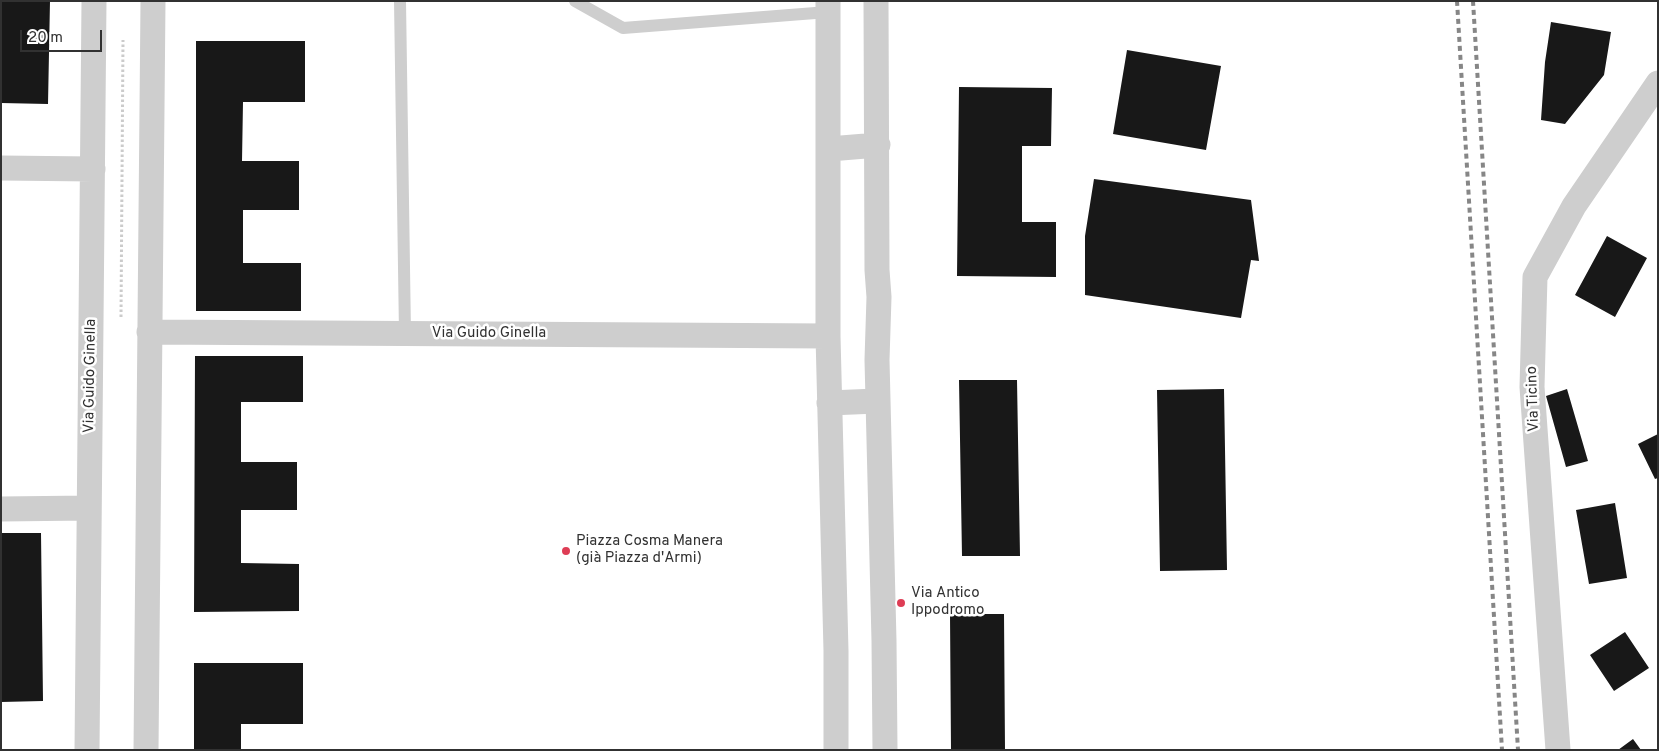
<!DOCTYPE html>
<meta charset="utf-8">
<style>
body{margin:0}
#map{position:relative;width:1659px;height:751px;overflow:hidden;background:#fff;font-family:Overpass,sans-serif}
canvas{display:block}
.frame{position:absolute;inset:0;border:2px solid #313131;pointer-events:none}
.scale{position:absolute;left:20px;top:30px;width:82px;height:22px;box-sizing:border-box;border:2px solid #313131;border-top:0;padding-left:6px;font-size:15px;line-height:18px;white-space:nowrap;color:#313131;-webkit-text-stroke:4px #fff;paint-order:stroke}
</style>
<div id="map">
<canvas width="1659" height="751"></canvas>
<div class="frame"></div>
<div class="scale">20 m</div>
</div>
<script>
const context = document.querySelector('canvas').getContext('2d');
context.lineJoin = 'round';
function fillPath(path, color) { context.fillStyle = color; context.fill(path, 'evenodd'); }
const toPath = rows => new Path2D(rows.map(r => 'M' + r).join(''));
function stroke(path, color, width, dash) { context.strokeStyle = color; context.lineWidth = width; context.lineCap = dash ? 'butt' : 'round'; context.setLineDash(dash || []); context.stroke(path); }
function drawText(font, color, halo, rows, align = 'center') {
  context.font = font + ' Overpass,sans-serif'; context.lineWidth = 5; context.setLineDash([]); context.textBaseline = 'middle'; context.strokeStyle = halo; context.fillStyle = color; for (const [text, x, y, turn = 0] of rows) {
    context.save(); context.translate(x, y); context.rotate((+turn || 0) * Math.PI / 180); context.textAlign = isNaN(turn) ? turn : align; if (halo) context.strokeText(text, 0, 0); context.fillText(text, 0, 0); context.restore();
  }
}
fillPath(toPath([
 [1,1,50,1,48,104,1,103],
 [1551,22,1611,32,1604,75,1565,124,1541,120,1545,62],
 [196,41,305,41,305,102,243,102,242,161,299,161,299,210,243,210,243,263,301,263,301,311,196,311],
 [1127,50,1221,66,1206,150,1113,134],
 [959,87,1052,88,1051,146,1022,146,1022,222,1056,222,1056,277,957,276],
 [1094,179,1251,200,1259,261,1251,260,1241,318,1085,295,1085,236],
 [1607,236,1647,258,1615,317,1575,295],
 [195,356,303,356,303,402,241,402,241,462,297,462,297,510,241,510,241,563,299,564,299,611,194,612],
 [959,380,1017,380,1020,556,962,556],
 [1224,389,1227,570,1160,571,1157,390],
 [1567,389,1588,461,1566,467,1546,396],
 [1658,434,1658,478,1655,479,1638,444],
 [1615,503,1627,578,1589,584,1576,510],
 [1,533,41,533,43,701,1,702],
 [950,614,1004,614,1005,750,951,750],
 [1625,632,1649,668,1614,691,1590,655],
 [194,663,303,663,303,724,241,724,241,750,194,750],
 [1633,739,1641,750,1618,750]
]), '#181818');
stroke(toPath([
 [121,317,123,40]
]), '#cbcbcb', 3, [2.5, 2.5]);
stroke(toPath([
 [400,1,405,334],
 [575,1,623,28,828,12]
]), '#cecece', 12);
stroke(toPath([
 [828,1,828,336,836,651,836,750],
 [876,1,877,270,879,297,877,360,884,641,885,750],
 [829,149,878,145],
 [1,168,93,169],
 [149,332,828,336],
 [829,403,877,401],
 [1,509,89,508],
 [87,750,94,1],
 [146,750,153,1],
 [1558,750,1532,387,1535,277,1574,206,1658,83]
]), '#cecece', 25);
stroke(toPath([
 [1457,1,1502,750],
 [1473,1,1518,750]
]), '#868686', 4, [5, 4]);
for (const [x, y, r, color] of [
 [566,551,5,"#de3d55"],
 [901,603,5,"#de3d55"]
]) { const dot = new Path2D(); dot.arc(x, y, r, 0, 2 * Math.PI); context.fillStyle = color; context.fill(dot); stroke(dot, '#fff', 2); }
drawText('15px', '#313131', '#fff', [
 ["Via Guido Ginella",489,334],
 ["Via Guido Ginella",91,376,-89],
 ["Via Ticino",1534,399,-92]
]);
drawText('15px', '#313131', '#fff', [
 ["Piazza Cosma Manera",576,542],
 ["(già Piazza d'Armi)",576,559],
 ["Via Antico",911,594],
 ["Ippodromo",911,611]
], 'left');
</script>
